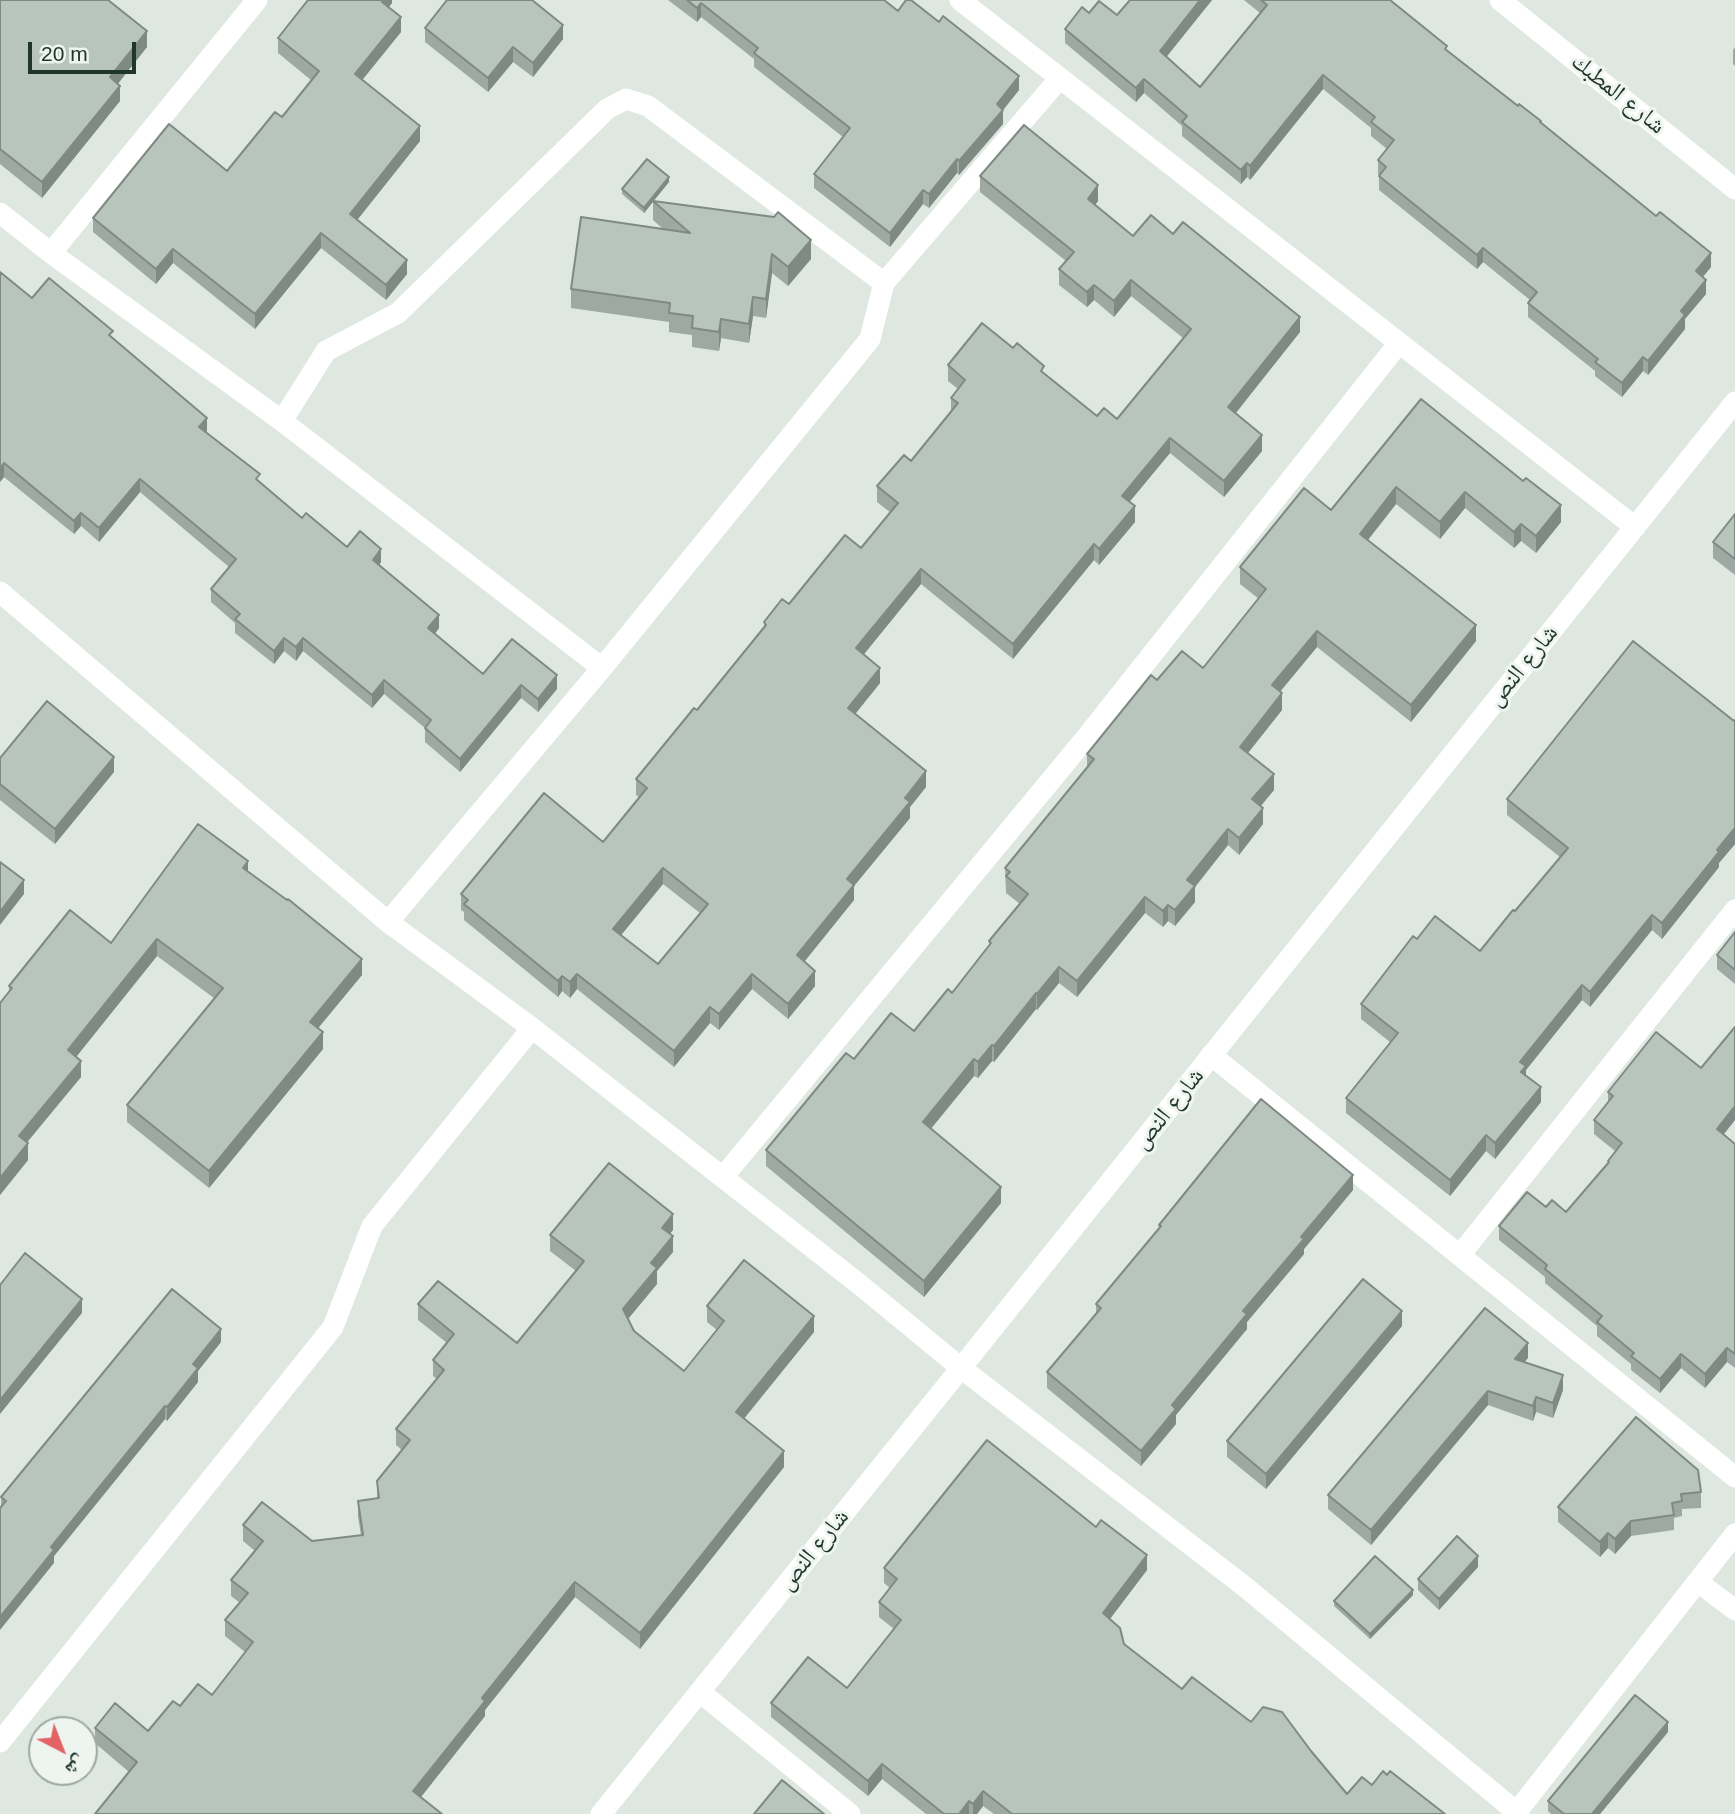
<!DOCTYPE html>
<meta charset="utf-8">
<style>
body{margin:0}
#map{position:relative;width:1735px;height:1814px;overflow:hidden;background:#dee8e1;font-family:Helvetica,"Noto Naskh Arabic",sans-serif}
canvas{display:block}
.north{position:absolute;left:28px;top:1716px;width:70px;height:70px;box-sizing:border-box;background:#eef5f0;border:2px solid #9ca9a1;border-radius:50%;rotate:138deg;font-size:19px;font-weight:700;line-height:28px;text-align:center;color:#21362b}
.north::after{content:'';display:block;margin:auto;width:24px;height:32px;background:#e26266;clip-path:polygon(50% 0,100% 100%,50% 72%,0 100%)}
.scale{position:absolute;left:28px;top:42px;width:108px;height:32px;box-sizing:border-box;border:4px solid #21362b;border-top:0;padding-left:9px;font-size:21px;line-height:24px;white-space:nowrap;color:#21362b;-webkit-text-stroke:5px #eef5f0;paint-order:stroke}
</style>
<div id="map">
<canvas width="1735" height="1814"></canvas>
<div class="north">ش</div>
<div class="scale">20 m</div>
</div>
<script>
const context = document.querySelector('canvas').getContext('2d');
context.lineJoin = 'round';
const toPath = rows => new Path2D(rows.map(r => 'M' + r).join(''));
function stroke(path, color, width, dash) { context.strokeStyle = color; context.lineWidth = width; context.lineCap = dash ? 'butt' : 'round'; context.setLineDash(dash || []); context.stroke(path); }
function fillPath(path, color) { context.fillStyle = color; context.fill(path, 'evenodd'); }
function drawText(font, color, halo, rows, align = 'center') {
  context.font = font + ' Helvetica,"Noto Naskh Arabic",sans-serif'; context.lineWidth = 6; context.setLineDash([]); context.textBaseline = 'middle'; context.strokeStyle = halo; context.fillStyle = color; for (const [text, x, y, turn = 0] of rows) {
    context.save(); context.translate(x, y); context.rotate((+turn || 0) * Math.PI / 180); context.textAlign = isNaN(turn) ? turn : align; if (halo) context.strokeText(text, 0, 0); context.fillText(text, 0, 0); context.restore();
  }
}
stroke(toPath([
 [960,0,1635,527],
 [0,213,51,253,282,421,602,668],
 [51,253,257,0],
 [282,421,326,351,398,313,607,109,626,99,648,106,884,283],
 [0,592,388,922,532,1028,859,1284,961,1368,1244,1586,1519,1814],
 [388,922,602,668,870,339,884,283,1060,78],
 [1211,1055,1735,1477],
 [723,1177,1085,739,1399,343],
 [1460,1255,1735,910],
 [1698,1582,1735,1610],
 [700,1692,850,1814],
 [0,1742,333,1327,372,1226,532,1028],
 [1515,1814,1735,1534]
]), '#fff', 21);
stroke(toPath([
 [1500,0,1735,189],
 [601,1814,961,1368,1735,402]
]), '#fff', 21);
fillPath(toPath([
 [0,0,147,47,118,84,120,101,42,198,0,164],
 [392,0,392,3,389,7,401,32,362,80,420,141,357,220,407,274,386,300,321,248,255,329,173,263,156,284,93,232,93,218,227,171,282,117,311,80,278,53,278,38],
 [668,0,884,0,898,11,1019,90,1003,110,1003,124,959,175,957,173,929,208,923,204,890,247,814,188,814,174,843,137,754,67,754,59,701,17,697,22],
 [1130,0,1212,0,1166,57,1200,87,1260,13,1244,0,1390,0,1447,50,1541,123,1711,267,1703,277,1706,294,1685,319,1685,329,1648,375,1643,371,1622,397,1595,376,1595,371,1528,317,1528,303,1530,300,1483,262,1477,269,1379,190,1379,175,1378,174,1378,160,1387,149,1371,136,1371,128,1323,89,1250,180,1247,177,1241,184,1182,136,1182,126,1144,93,1136,102,1065,43,1065,29,1089,13,1117,15],
 [425,28,563,39,533,77,513,62,488,92,425,42],
 [1735,47,1735,66,1733,64,1733,50],
 [980,176,1098,201,1095,205,1133,236,1173,234,1300,332,1235,413,1262,451,1224,497,1170,453,1129,502,1135,522,1099,565,1094,560,1013,659,921,584,864,654,880,683,855,714,926,787,910,807,910,818,854,886,854,900,804,961,815,986,788,1019,752,989,719,1030,710,1023,674,1067,577,989,570,998,562,991,558,997,464,920,464,912,461,910,461,894,603,842,639,797,636,795,636,779,697,710,764,628,764,622,861,548,891,513,877,502,877,486,911,461,951,411,951,398,958,389,948,381,948,365,1044,373,1097,416,1117,419,1183,338,1131,296,1114,317,1094,300,1087,307,1059,285,1059,269,1066,261,980,192],
 [663,884,700,913,658,964,621,935],
 [669,182,653,201,811,259,788,286,772,273,766,318,753,316,749,343,721,338,719,351,692,347,692,335,669,332,669,322,571,308,571,289,663,229,653,220,653,202,644,213,622,194,622,189],
 [32,298,113,339,207,431,206,432,260,483,302,518,347,547,381,562,379,565,439,628,435,634,483,674,557,689,538,712,521,698,460,772,425,742,425,728,384,694,372,708,303,651,296,661,284,651,274,664,235,633,235,623,211,602,211,589,229,567,140,492,99,542,81,526,74,534,4,477,0,482],
 [1421,399,1561,522,1536,553,1521,541,1514,548,1465,508,1440,539,1396,504,1368,540,1476,641,1411,722,1317,647,1280,692,1282,710,1248,753,1274,790,1261,806,1263,824,1239,855,1228,845,1195,887,1195,902,1175,926,1168,921,1163,927,1145,913,1077,997,1059,983,1037,1010,1036,1009,994,1062,992,1061,978,1078,974,1076,931,1129,1001,1203,924,1297,766,1166,766,1150,854,1059,914,1031,952,993,989,945,989,941,1020,904,1006,893,1005,868,1087,768,1087,754,1157,680,1203,668,1259,599,1240,584,1240,567,1331,510],
 [1735,514,1735,575,1713,558,1713,542],
 [1735,720,1735,844,1719,863,1719,867,1662,939,1652,930,1590,1007,1582,1000,1526,1070,1526,1075,1541,1102,1495,1159,1486,1151,1450,1196,1346,1113,1346,1098,1390,1042,1361,1019,1361,1004,1417,939,1480,951,1515,911,1560,857,1507,815,1507,799,1734,721],
 [0,758,114,772,55,844,0,800],
 [248,871,362,975,318,1028,323,1049,209,1188,127,1122,127,1105,214,998,157,956,76,1057,81,1077,27,1142,28,1160,0,1195,0,1003,9,991,9,986,111,943],
 [1735,932,1735,984,1717,969,1717,955],
 [1735,1027,1735,1120,1723,1134,1735,1144,1735,1368,1727,1362,1705,1388,1681,1368,1660,1393,1631,1370,1631,1364,1597,1336,1597,1326,1545,1283,1545,1277,1499,1240,1499,1226,1546,1207,1566,1212,1608,1163,1608,1161,1615,1151,1594,1134,1594,1120,1608,1103,1608,1092,1701,1068],
 [1353,1190,1304,1249,1304,1254,1247,1322,1247,1329,1176,1415,1176,1424,1141,1466,1047,1388,1047,1372,1096,1313,1096,1304,1159,1228,1159,1225],
 [673,1230,670,1234,673,1252,657,1271,657,1284,628,1319,634,1331,684,1371,717,1330,707,1322,707,1306,814,1332,744,1419,784,1467,640,1649,575,1597,485,1710,485,1716,421,1797,129,1772,95,1743,95,1728,148,1731,180,1706,212,1695,245,1652,225,1636,225,1620,240,1603,231,1596,231,1580,255,1551,243,1541,243,1525,312,1541,361,1535,358,1517,358,1501,377,1498,377,1481,402,1450,396,1445,396,1429,437,1379,433,1376,433,1360,447,1343,418,1320,418,1304,517,1343,576,1271,550,1251,550,1235],
 [1402,1326,1266,1489,1227,1457,1227,1441],
 [221,1342,198,1371,198,1382,167,1421,165,1419,54,1556,54,1563,1,1507,1,1497],
 [1528,1358,1524,1362,1563,1390,1553,1418,1536,1412,1533,1421,1488,1405,1371,1545,1328,1509,1328,1495],
 [1701,1492,1701,1508,1682,1509,1682,1516,1674,1518,1674,1530,1631,1536,1615,1554,1608,1548,1600,1557,1558,1522,1558,1507],
 [1478,1567,1439,1610,1418,1590,1418,1579],
 [884,1568,1147,1570,1110,1619,1124,1644,1182,1689,1311,1751,1347,1794,1372,1785,1387,1775,1445,1814,994,1814,983,1806,977,1814,926,1814,882,1779,868,1796,771,1717,771,1703,847,1688,894,1629,879,1617,879,1602,890,1588,884,1583],
 [1413,1595,1370,1639,1334,1606,1334,1601],
 [1668,1732,1600,1814,1551,1814,1548,1811,1548,1801]
]), '#9da9a2');
fillPath(toPath([
 [383,0,392,0,392,3,382,16,382,2],
 [1200,0,1212,0,1160,65,1160,51],
 [701,3,701,17,697,22,697,8],
 [401,17,401,32,355,89,355,74],
 [563,25,563,39,533,77,533,63],
 [147,31,147,47,110,93,110,77],
 [513,47,513,62,488,92,488,78],
 [1323,75,1323,89,1250,180,1250,166],
 [1019,76,1019,90,1003,110,1003,124,959,175,959,161,997,104],
 [1144,79,1144,93,1136,102,1136,88],
 [120,86,120,101,42,198,42,182],
 [420,126,420,141,350,229,350,214],
 [957,159,957,173,929,208,929,194],
 [1247,163,1247,177,1241,184,1241,170],
 [669,177,669,182,644,213,644,208],
 [1098,185,1098,201,1088,214,1088,199],
 [923,190,923,204,890,247,890,233],
 [321,233,321,248,255,329,255,314],
 [811,240,811,259,788,286,788,267],
 [1483,248,1483,262,1477,269,1477,255],
 [173,249,173,263,156,284,156,269],
 [1711,253,1711,267,1696,285,1696,271],
 [772,254,772,273,766,318,766,299],
 [407,260,407,274,386,300,386,285],
 [1131,280,1131,296,1114,317,1114,301],
 [1706,280,1706,294,1685,319,1685,329,1648,375,1648,361,1681,311],
 [1094,285,1094,300,1087,307,1087,292],
 [753,297,753,316,749,343,749,324],
 [1300,317,1300,332,1228,423,1228,407],
 [721,319,721,338,719,351,719,332],
 [1643,357,1643,371,1622,397,1622,383],
 [207,418,207,431,199,441,199,427],
 [1262,435,1262,451,1224,497,1224,481],
 [1170,438,1170,453,1122,511,1122,496],
 [4,463,4,477,0,482,0,469],
 [140,479,140,492,99,542,99,528],
 [1396,487,1396,504,1360,550,1360,534],
 [1465,492,1465,508,1440,539,1440,522],
 [1561,505,1561,522,1536,553,1536,536],
 [1135,506,1135,522,1099,565,1099,549],
 [81,513,81,526,74,534,74,521],
 [1521,524,1521,541,1514,548,1514,532],
 [1094,544,1094,560,1013,659,1013,644],
 [381,549,381,562,373,574,373,560],
 [921,569,921,584,856,664,856,648],
 [439,615,439,628,428,642,428,628],
 [1476,625,1476,641,1411,722,1411,705],
 [1317,631,1317,647,1272,701,1272,685],
 [284,638,284,651,274,664,274,651],
 [303,638,303,651,296,661,296,647],
 [880,668,880,683,848,723,848,708],
 [557,675,557,689,538,712,538,699],
 [384,680,384,694,372,708,372,695],
 [521,685,521,698,460,772,460,759],
 [1282,693,1282,710,1240,763,1240,747],
 [114,757,114,772,55,844,55,829],
 [926,771,926,787,910,807,910,818,854,886,854,900,797,971,797,955,847,879,905,798],
 [1274,774,1274,790,1252,816,1252,799],
 [1263,808,1263,824,1239,855,1239,838],
 [1735,828,1735,844,1719,863,1719,867,1662,939,1662,923],
 [1228,829,1228,845,1195,887,1195,902,1175,926,1175,910,1187,880],
 [248,861,248,878,243,868],
 [663,868,663,884,613,945,613,929],
 [24,880,24,894,0,925,0,912],
 [1145,897,1145,913,1077,997,1077,981],
 [1168,905,1168,921,1163,927,1163,911],
 [1652,915,1652,930,1590,1007,1590,992],
 [157,939,157,956,68,1067,68,1050],
 [362,959,362,975,310,1038,310,1022],
 [1059,967,1059,983,1037,1010,1037,994],
 [815,971,815,986,788,1019,788,1004],
 [577,974,577,989,570,998,570,982],
 [752,974,752,989,719,1030,719,1014],
 [562,976,562,991,558,997,558,981],
 [1582,985,1582,1000,1526,1070,1526,1082,1521,1087,1520,1062],
 [1036,993,1036,1009,994,1062,994,1046],
 [710,1007,710,1023,674,1067,674,1051],
 [323,1032,323,1049,209,1188,209,1171],
 [992,1045,992,1061,978,1078,978,1062],
 [974,1059,974,1076,923,1138,923,1122],
 [81,1061,81,1077,19,1152,19,1136],
 [1541,1087,1541,1102,1495,1159,1495,1143],
 [1735,1106,1735,1120,1717,1143,1717,1129],
 [1486,1135,1486,1151,1450,1196,1450,1180],
 [28,1143,28,1160,0,1195,0,1178],
 [1353,1175,1353,1190,1304,1249,1304,1254,1247,1322,1247,1329,1176,1415,1176,1424,1141,1466,1141,1451,1172,1405,1301,1237],
 [1001,1187,1001,1203,924,1297,924,1281],
 [673,1214,673,1230,662,1243,662,1228],
 [673,1236,673,1252,657,1271,657,1284,623,1325,623,1309,651,1263],
 [82,1299,82,1313,0,1414,0,1400],
 [1402,1311,1402,1326,1266,1489,1266,1474],
 [814,1316,814,1332,736,1428,736,1412],
 [221,1329,221,1342,198,1371,198,1382,167,1421,167,1407,193,1364],
 [1528,1343,1528,1358,1515,1373,1515,1359],
 [1727,1348,1727,1362,1705,1388,1705,1374],
 [1681,1354,1681,1368,1660,1393,1660,1379],
 [1563,1375,1563,1390,1553,1418,1553,1403],
 [1488,1391,1488,1405,1371,1545,1371,1530],
 [1536,1397,1536,1412,1533,1421,1533,1406],
 [165,1406,165,1419,54,1556,54,1563,0,1630,0,1617,51,1547],
 [784,1451,784,1467,640,1649,640,1633],
 [1631,1521,1631,1536,1615,1554,1615,1539],
 [1608,1533,1608,1548,1600,1557,1600,1542],
 [1147,1555,1147,1570,1103,1628,1103,1613],
 [1478,1556,1478,1567,1439,1610,1439,1599],
 [575,1582,575,1597,485,1710,485,1716,413,1807,413,1791,482,1698],
 [1413,1590,1413,1595,1370,1639,1370,1634],
 [1668,1722,1668,1732,1600,1814,1592,1814],
 [882,1764,882,1779,868,1796,868,1781],
 [983,1791,983,1806,977,1814,973,1814,973,1804],
 [969,1801,969,1814,959,1814]
]), '#808a84');
const building = toPath([
 [0,0,108,0,147,31,110,77,120,86,42,182,0,149,0,0],
 [308,0,383,0,382,2,401,17,355,74,420,126,350,214,407,260,386,285,321,233,255,314,173,249,156,269,93,218,169,124,227,171,275,112,282,117,319,71,278,38,308,0],
 [447,0,532,0,563,25,533,63,513,47,488,78,425,28,447,0],
 [687,0,884,0,898,11,906,0,911,0,939,22,943,16,1019,76,997,104,1003,110,959,161,957,159,929,194,923,190,890,233,814,174,850,128,754,53,758,48,701,3,697,8,687,0],
 [1130,0,1200,0,1160,51,1200,87,1267,5,1261,0,1390,0,1447,46,1445,49,1518,106,1519,104,1541,121,1540,122,1656,216,1660,212,1711,253,1696,271,1706,280,1681,311,1685,315,1648,361,1643,357,1622,383,1595,362,1598,359,1528,303,1537,292,1483,248,1477,255,1379,176,1386,167,1378,160,1394,140,1371,122,1375,117,1323,75,1250,166,1247,163,1241,170,1182,122,1187,116,1144,79,1136,88,1065,29,1082,7,1089,13,1099,1,1117,15,1130,0],
 [1024,125,1098,185,1088,199,1133,236,1151,215,1173,234,1183,222,1300,317,1228,407,1262,435,1224,481,1170,438,1122,496,1135,506,1099,549,1094,544,1013,644,921,569,856,648,880,668,848,708,926,771,905,798,910,802,847,879,854,885,797,955,815,971,788,1004,752,974,719,1014,710,1007,674,1051,577,974,570,982,562,976,558,981,464,904,468,900,461,894,544,793,603,842,647,788,636,779,694,708,697,710,766,625,764,622,782,599,789,604,845,535,861,548,898,503,877,486,904,455,911,461,958,403,951,398,965,380,948,365,982,323,1013,348,1017,343,1044,366,1041,371,1097,416,1104,408,1117,419,1191,329,1131,280,1114,301,1094,285,1087,292,1059,269,1074,252,980,176,1024,125],
 [663,868,708,904,658,964,613,929,663,868],
 [647,159,669,177,644,208,622,189,647,159],
 [653,201,774,217,778,212,811,240,788,267,772,254,766,299,753,297,749,324,721,319,719,332,692,328,693,316,669,313,670,303,571,289,581,217,690,233,653,201],
 [0,272,32,298,49,278,113,331,109,335,207,418,199,427,260,474,256,479,302,518,306,513,347,547,360,531,381,549,373,560,439,615,428,628,483,674,512,639,557,675,538,699,521,685,460,759,425,728,431,720,384,680,372,695,303,638,296,647,284,638,274,651,235,619,240,614,211,589,236,559,140,479,99,528,81,513,74,521,4,463,0,469,0,272],
 [1421,399,1523,481,1526,478,1561,505,1536,536,1521,524,1514,532,1465,492,1440,522,1396,487,1360,534,1476,625,1411,705,1317,631,1272,685,1282,693,1240,747,1274,774,1252,799,1263,808,1239,838,1228,829,1187,880,1195,886,1175,910,1168,905,1163,911,1145,897,1077,981,1059,967,1037,994,1036,993,994,1046,992,1045,978,1062,974,1059,923,1122,1001,1187,924,1281,766,1150,846,1053,854,1059,891,1013,914,1031,948,989,952,993,991,943,989,941,1028,894,1006,876,1010,872,1005,868,1094,759,1087,754,1151,675,1157,680,1182,651,1203,668,1266,589,1240,567,1304,488,1331,510,1421,399],
 [1735,514,1735,559,1713,542,1735,514],
 [1633,641,1734,721,1735,720,1735,828,1717,850,1719,852,1662,923,1652,915,1590,992,1582,985,1520,1062,1526,1066,1521,1072,1541,1087,1495,1143,1486,1135,1450,1180,1346,1098,1398,1033,1361,1004,1413,936,1417,939,1435,916,1480,951,1513,910,1515,911,1568,848,1507,799,1633,641],
 [47,701,114,757,55,829,0,784,0,758,47,701],
 [198,824,248,861,243,868,287,900,288,899,362,959,310,1022,323,1032,209,1171,127,1105,223,988,157,939,68,1050,81,1061,19,1136,28,1143,0,1178,0,1003,12,988,9,986,70,910,111,943,198,824],
 [0,862,24,880,0,912,0,862],
 [1735,932,1735,970,1717,955,1735,932],
 [1735,1027,1735,1106,1717,1129,1735,1144,1735,1354,1727,1348,1705,1374,1681,1354,1660,1379,1631,1356,1634,1353,1597,1322,1602,1316,1545,1269,1547,1265,1499,1226,1527,1192,1546,1207,1552,1200,1566,1212,1609,1162,1608,1161,1622,1143,1594,1120,1613,1096,1608,1092,1656,1032,1701,1068,1735,1027],
 [1261,1099,1353,1175,1301,1237,1304,1239,1243,1311,1247,1314,1172,1405,1176,1409,1141,1451,1047,1372,1101,1308,1096,1304,1161,1226,1159,1225,1261,1099],
 [609,1163,673,1214,662,1228,673,1236,651,1263,657,1268,623,1309,634,1331,684,1371,724,1321,707,1306,744,1260,814,1316,736,1412,784,1451,640,1633,575,1582,482,1698,485,1701,413,1791,442,1814,95,1814,137,1762,95,1728,115,1703,148,1731,173,1701,180,1706,198,1684,212,1695,253,1642,225,1620,248,1593,231,1580,263,1541,243,1525,262,1502,312,1541,363,1535,358,1501,379,1498,377,1481,410,1440,396,1429,444,1370,433,1360,454,1334,418,1304,438,1281,517,1343,584,1261,550,1235,609,1163],
 [25,1253,82,1299,0,1400,0,1285,25,1253],
 [1363,1279,1402,1311,1266,1474,1227,1441,1363,1279],
 [172,1289,221,1329,193,1364,198,1368,167,1407,165,1406,51,1547,54,1550,0,1617,0,1508,6,1501,1,1497,172,1289],
 [1485,1308,1528,1343,1515,1359,1563,1375,1553,1403,1536,1397,1533,1406,1488,1391,1371,1530,1328,1495,1485,1308],
 [1636,1417,1698,1470,1701,1492,1681,1494,1682,1501,1672,1503,1674,1515,1631,1521,1615,1539,1608,1533,1600,1542,1558,1507,1636,1417],
 [987,1440,1096,1527,1101,1520,1147,1555,1103,1613,1120,1628,1124,1644,1182,1689,1192,1677,1251,1722,1263,1707,1282,1712,1311,1751,1347,1794,1362,1777,1372,1785,1383,1771,1387,1775,1390,1771,1445,1814,1012,1814,983,1791,973,1804,969,1801,959,1814,944,1814,882,1764,868,1781,771,1703,808,1657,847,1688,901,1620,879,1602,897,1579,884,1568,987,1440],
 [1457,1536,1478,1556,1439,1599,1418,1579,1457,1536],
 [1375,1556,1413,1590,1370,1634,1334,1601,1375,1556],
 [1635,1695,1668,1722,1592,1814,1564,1814,1548,1801,1635,1695],
 [782,1780,824,1814,754,1814,782,1780]
]);
fillPath(building, '#b7c5bc');
stroke(building, '#808a84', 2);
drawText('24px', '#21362b', '#eef5f0', [
 ["شارع المطبك",1618,94,39],
 ["شارع النص",1523,666,-51],
 ["شارع النص",1169,1109,-51],
 ["شارع النص",814,1550,-51]
]);
</script>
